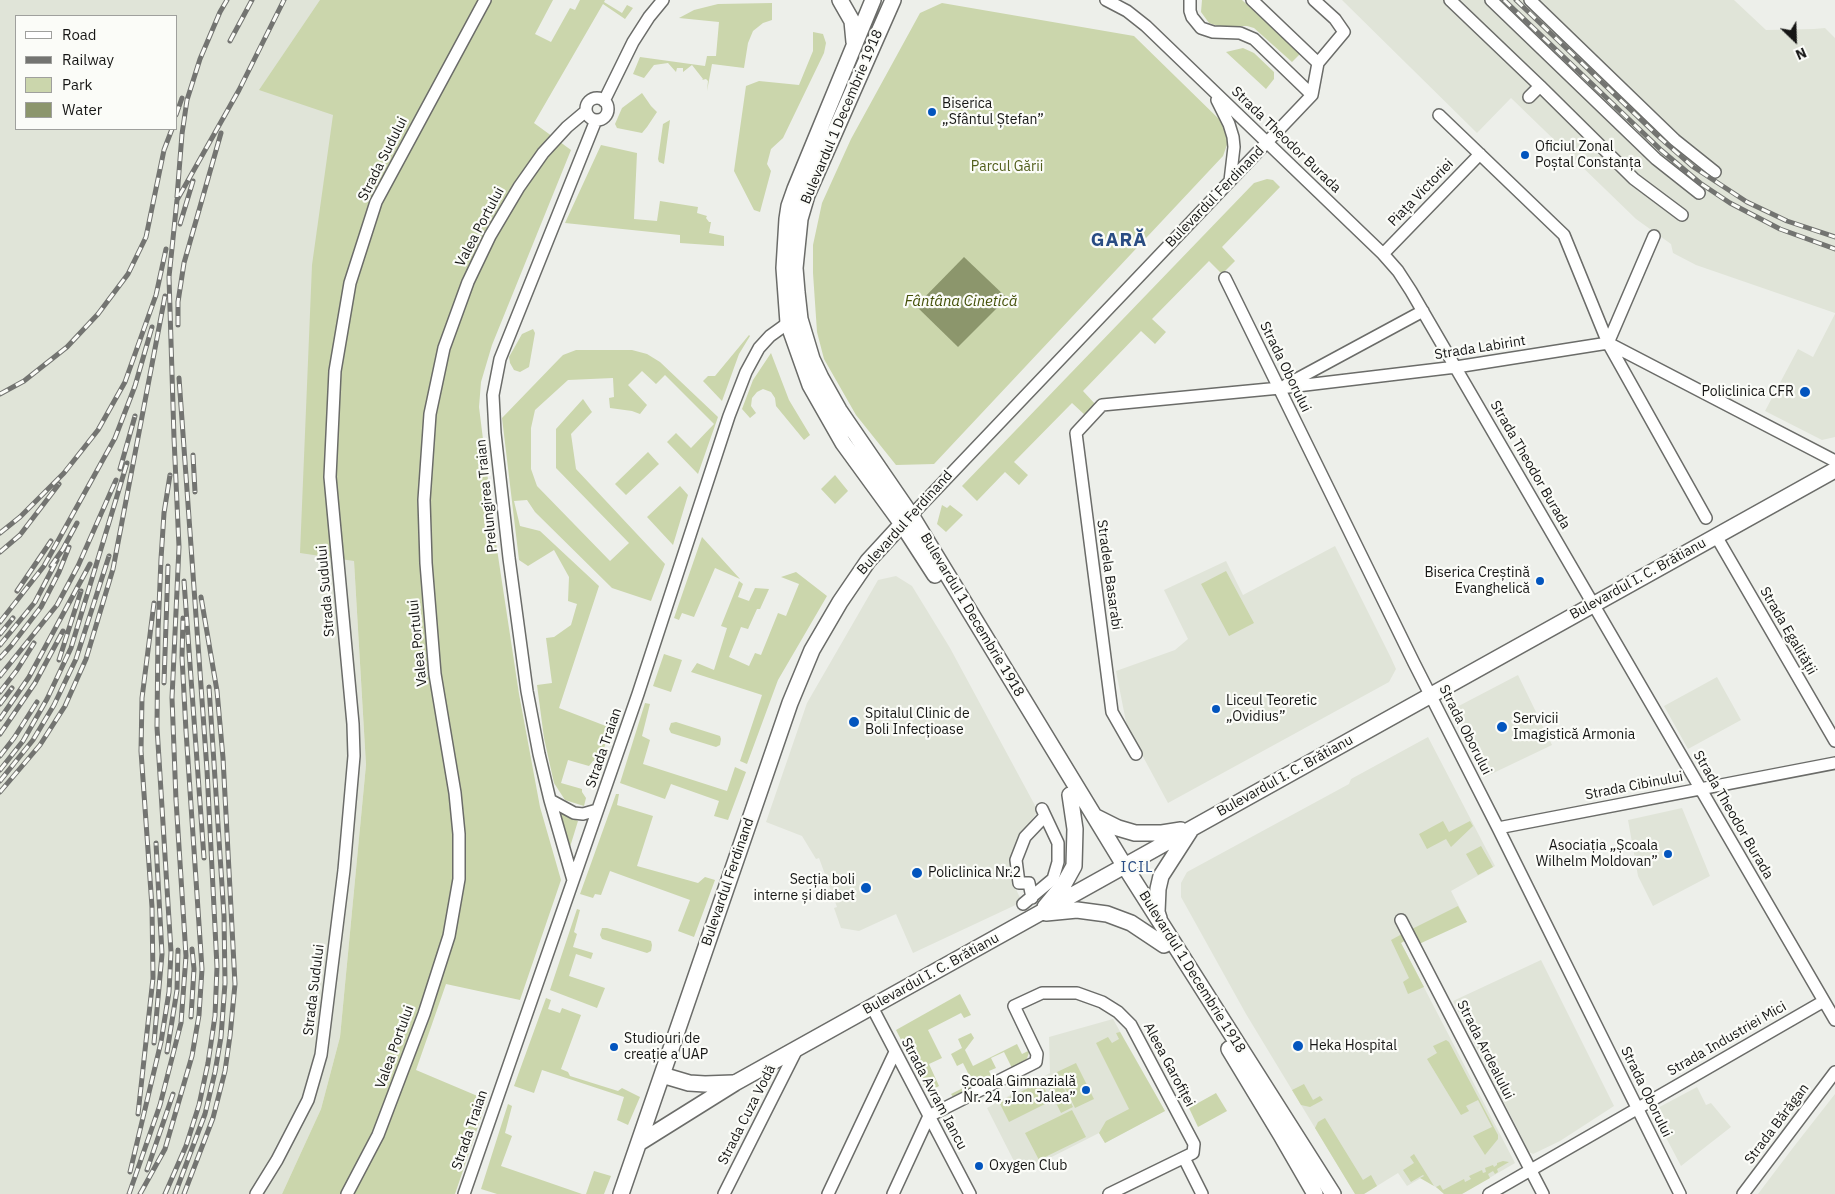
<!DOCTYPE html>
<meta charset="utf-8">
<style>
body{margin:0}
#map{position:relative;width:1835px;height:1194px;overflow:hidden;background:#edefea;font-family:"IBM Plex Sans",sans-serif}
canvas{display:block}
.legend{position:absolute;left:15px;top:15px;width:162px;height:115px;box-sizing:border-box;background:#fbfcf8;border:1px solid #9fa09d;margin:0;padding:6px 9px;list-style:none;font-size:15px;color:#161615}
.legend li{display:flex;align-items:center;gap:10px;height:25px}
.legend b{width:25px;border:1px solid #9fa09d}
.north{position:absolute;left:1770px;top:15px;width:50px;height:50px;-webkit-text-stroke:4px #fbfcf8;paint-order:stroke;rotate:156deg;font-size:14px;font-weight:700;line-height:20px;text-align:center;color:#161615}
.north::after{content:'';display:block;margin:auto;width:18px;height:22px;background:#161615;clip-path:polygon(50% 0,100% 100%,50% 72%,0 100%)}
</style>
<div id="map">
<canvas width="1835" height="1194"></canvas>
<ul class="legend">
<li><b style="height:6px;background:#fff"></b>Road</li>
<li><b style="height:6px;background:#737471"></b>Railway</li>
<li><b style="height:14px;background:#cbd6ac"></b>Park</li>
<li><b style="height:14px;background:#8c966c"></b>Water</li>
</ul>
<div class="north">N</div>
</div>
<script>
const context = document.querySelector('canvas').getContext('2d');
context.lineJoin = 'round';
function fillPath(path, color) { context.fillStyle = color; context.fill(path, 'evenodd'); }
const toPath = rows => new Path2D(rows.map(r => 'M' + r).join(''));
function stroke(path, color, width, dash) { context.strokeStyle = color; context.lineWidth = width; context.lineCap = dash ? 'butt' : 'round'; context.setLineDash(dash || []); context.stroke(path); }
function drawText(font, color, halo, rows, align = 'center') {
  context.font = font + ' "IBM Plex Sans",sans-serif'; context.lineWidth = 4.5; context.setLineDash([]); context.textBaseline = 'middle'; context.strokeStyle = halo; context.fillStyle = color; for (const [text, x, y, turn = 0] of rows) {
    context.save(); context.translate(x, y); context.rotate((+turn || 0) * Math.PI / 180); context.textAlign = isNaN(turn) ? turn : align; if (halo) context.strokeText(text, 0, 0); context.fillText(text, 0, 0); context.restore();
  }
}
fillPath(toPath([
 [0,0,506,0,354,561,366,765,340,1037,321,1109,282,1194,0,1194],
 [16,16,176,16,176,129,16,129],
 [1342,0,1734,0,1766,30,1814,29,1825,28,1835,38,1835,313,1696,265,1673,253,1671,244,1636,219,1511,98,1477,133],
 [1835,314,1835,437,1822,440,1765,411,1798,349,1813,357],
 [1335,546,1391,658,1396,669,1389,682,1168,803,1127,727,1116,671,1175,650,1188,639,1164,590,1226,561,1243,595],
 [896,576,912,586,950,648,1038,811,1021,834,1013,855,1015,887,1022,902,913,953,896,914,859,931,841,928,834,908,837,907,819,858,816,859,802,836,766,822,807,703,878,580],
 [1518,675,1552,745,1485,777,1453,709],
 [1717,677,1741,720,1688,749,1664,706],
 [1428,737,1495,866,1451,891,1467,922,1415,935,1401,943,1515,1163,1462,1194,1444,1194,1442,1191,1421,1178,1407,1186,1398,1173,1364,1194,1355,1194,1246,1014,1181,897,1181,883,1187,872,1349,784,1351,779],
 [1682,808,1710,876,1653,906,1638,876,1628,820],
 [1541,960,1614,1106,1560,1141,1533,1154,1529,1152,1453,1001],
 [1113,1019,1165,1111,1105,1143,1099,1133,1020,1173,987,1108,1050,1073,1049,1037],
 [1697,1087,1706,1105,1711,1103,1731,1127,1681,1166,1652,1111],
 [1835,1094,1835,1194,1758,1194,1792,1149]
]), '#e0e4d8');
fillPath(toPath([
 [320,0,553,0,535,34,551,42,570,8,575,10,580,0,605,0,604,2,622,13,627,5,633,8,625,19,603,4,534,123,571,150,492,345,481,382,479,407,495,536,519,694,540,807,561,880,520,1000,446,984,416,1070,487,1100,455,1194,282,1194,321,1109,340,1037,366,765,354,561,300,553,312,265,333,115,259,90],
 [1202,0,1242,0,1300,54,1292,62,1254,28,1247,26,1218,26,1209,23,1201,12],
 [772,3,772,20,763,23,753,31,748,43,744,68,712,64,707,91,708,81,706,79,702,80,703,79,692,65,683,72,683,68,677,68,676,72,668,63,654,65,644,78,633,74,640,57,705,66,707,56,716,56,719,22,679,18,694,10,718,4],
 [942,3,1134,36,1222,122,1228,142,1223,156,934,464,896,465,856,415,824,359,817,332,813,273,813,245,822,203,851,139,920,13],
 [813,32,823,34,826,43,824,53,783,138,771,149,767,164,771,171,760,212,754,210,734,171,746,86,759,81,799,85,813,51],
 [1243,48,1254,53,1274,72,1274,79,1266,89,1226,52],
 [642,93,651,106,657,112,647,127,642,133,617,128,615,124,622,108],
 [670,120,664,164,659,162,658,159,663,124],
 [601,145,637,153,634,219,657,221,660,201,698,207,697,213,707,216,706,218,709,222,711,222,709,233,724,236,724,246,680,243,680,235,565,223],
 [1267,179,1273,180,1280,187,1222,247,1235,261,1222,274,1209,261,1152,319,1166,332,1155,344,1141,331,1083,391,1096,405,1086,416,1072,403,1014,462,1028,475,1019,485,1005,472,977,501,962,486,1254,183],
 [533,329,535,333,529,367,520,372,514,370,510,363,509,357,522,334],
 [749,335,750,336,739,354,722,401,703,381,708,376,715,376],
 [576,350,632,350,647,354,660,362,718,417,698,474,667,442,676,433,691,448,714,424,665,375,656,384,642,371,628,385,647,405,640,414,632,411,610,408,609,398,614,397,613,378,568,380,535,410,531,428,531,469,537,486,610,561,629,543,556,468,556,429,583,399,592,412,571,434,576,469,665,564,651,601,612,588,535,512,527,500,514,501,520,526,540,531,599,586,559,708,611,728,600,760,593,761,589,766,568,760,561,783,582,789,582,792,586,798,584,806,565,800,554,783,544,738,537,685,552,683,546,638,554,637,571,625,577,604,568,601,569,577,554,550,528,566,519,560,502,418,559,359,563,355],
 [771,353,789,400,810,435,804,440,776,406,775,398,771,392,763,389,757,392,752,398,751,406,756,413,750,418,742,409,753,380],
 [648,452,659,464,626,495,615,484],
 [835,475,848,491,835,504,821,489],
 [680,486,688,495,673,545,647,517],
 [942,505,947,508,950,505,963,515,946,532,937,524],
 [702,537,740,579,715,568,694,617,682,613,679,620,674,618],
 [1226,571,1254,623,1229,636,1201,584],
 [796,572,827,596,778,680,747,764,740,761,762,695,691,672,697,663,714,670,727,628,721,626,739,581,743,584,738,597,749,601,755,588,769,589,760,609,757,609,748,629,741,627,729,657,749,666,755,653,761,655,778,613,786,616,799,584,781,577],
 [664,654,682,660,671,692,653,686],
 [645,703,650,704,642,736,650,740,643,764,727,791,735,767,746,772,728,820,714,816,719,801,671,784,665,799,620,783],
 [676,722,720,736,721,739,720,745,716,747,671,733,669,729,671,723],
 [616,794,619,794,617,805,653,816,637,866,698,883,705,877,715,880,694,937,678,931,690,900,610,871,601,895,595,894,593,898,580,894],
 [562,813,578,821,570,847,560,820,559,814],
 [1443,821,1449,832,1470,821,1473,826,1451,847,1446,839,1427,849,1419,834],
 [1481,846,1493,867,1478,875,1466,854],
 [1458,906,1467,922,1419,944,1412,929],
 [577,909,580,910,574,932,577,934,573,947,593,953,591,959,576,954,569,976,605,988,597,1008,550,990],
 [602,928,607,928,651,941,652,945,651,951,647,953,602,939,600,935],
 [1402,934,1406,940,1401,943,1424,987,1408,994,1403,982,1409,978,1391,940],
 [960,994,971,1015,964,1018,961,1013,928,1030,942,1058,929,1064,939,1086,932,1090,937,1100,933,1102,896,1030],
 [546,998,551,1000,548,1009,560,1013,562,1008,581,1015,561,1069,568,1072,570,1076,618,1091,622,1088,640,1097,628,1125,617,1120,624,1097,542,1070,534,1093,514,1086],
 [1120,1032,1165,1111,1105,1143,1099,1133,1106,1121,1129,1109,1096,1043,1108,1037,1112,1043,1119,1039,1116,1033],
 [971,1033,974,1038,965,1050,973,1066,1017,1044,1022,1054,1030,1050,1026,1061,1012,1068,1004,1052,991,1058,996,1068,989,1071,992,1078,953,1097,951,1094,973,1083,963,1063,957,1066,951,1054,962,1048,958,1039],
 [1446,1040,1449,1042,1498,1135,1498,1139,1485,1155,1473,1136,1492,1127,1478,1100,1466,1106,1469,1111,1461,1115,1427,1059,1437,1053,1433,1046],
 [1076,1063,1094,1099,1075,1108,1057,1072],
 [1060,1081,1073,1107,1061,1113,1048,1087],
 [1041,1082,1051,1101,1009,1122,999,1102],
 [1304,1084,1313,1100,1320,1096,1323,1100,1310,1107,1301,1105,1292,1090],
 [1216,1093,1227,1111,1198,1127,1189,1108],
 [508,1104,512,1106,505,1133,512,1136,501,1166,582,1194,497,1194,481,1189],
 [1072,1110,1086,1137,1039,1160,1025,1133],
 [1325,1118,1363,1180,1371,1175,1377,1186,1364,1194,1355,1194,1315,1128,1318,1122],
 [1414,1154,1434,1186,1420,1178,1424,1176,1423,1175,1411,1182,1403,1170,1414,1163,1410,1157],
 [1503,1161,1509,1162,1497,1169,1498,1172,1495,1174,1493,1171,1488,1174,1490,1178,1462,1194,1444,1194,1436,1187,1440,1185,1443,1190,1464,1179,1465,1182,1471,1179,1469,1176,1482,1170,1483,1173,1486,1172,1485,1168,1493,1165,1494,1167,1497,1165,1497,1163],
 [594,1171,611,1176,604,1194,586,1194]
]), '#cbd6ac');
fillPath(toPath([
 [964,257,1007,298,958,347,916,306]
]), '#8c966c');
const minor = toPath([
 [1106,0,1127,11,1146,26,1383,254,1398,271,1411,291,1835,1020],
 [1190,0,1190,11,1192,17,1201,28,1213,32,1240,33,1254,39,1312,95],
 [1252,0,1318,63],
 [1450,0,1540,86,1529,97],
 [1491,0,1656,159,1699,193],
 [1530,0,1675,140,1715,172],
 [1540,86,1634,179,1682,215],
 '586 109a11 11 0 1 1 22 0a11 11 0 1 1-22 0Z',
 [1217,100,1229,124,1233,137,1234,147,1230,181],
 [604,101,633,42,649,17,663,0],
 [1439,115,1564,235,1608,343,1706,518],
 [1383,254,1480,154],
 [1225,278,1414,663,1498,828,1680,1194],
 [1608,343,1654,236],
 [1286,385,1423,311],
 [906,521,1312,95,1318,63,1344,32,1335,19,1314,0],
 [1716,536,1835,741],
 [1136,754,1112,712,1076,433,1102,405,1280,388,1456,367,1608,343,1835,461],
 [550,800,574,813,583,814,597,810],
 [1498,828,1835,763],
 [573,880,550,800,539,754,527,691,509,558,495,433,493,395,500,359,596,120],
 [1032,898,1029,883,1019,883,1016,860,1025,837,1045,816],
 [1023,904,1053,879,1058,862,1058,843,1042,809],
 [1401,920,1543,1194],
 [872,1007,970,1194],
 [929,1116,1036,1062,1037,1054,1014,1006,1042,993,1077,993,1102,1002,1118,1012,1131,1025,1194,1144,1193,1153,1109,1194],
 [1184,1158,1202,1194],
 [256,1194,277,1160,308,1100,321,1055,344,870,354,756,353,724,330,477,335,371,350,283,376,202,485,0],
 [347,1194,378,1135,424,1014,449,936,459,879,459,834,455,793,435,674,426,563,424,500,430,414,444,348,468,282,490,236,519,187,543,153,567,127,586,111],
 [464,1194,638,694,729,416,746,372,759,348,770,336,788,323],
 [724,1194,797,1049],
 [828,1194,895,1052],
 [893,1194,929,1116],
 [1489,1194,1824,1001],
 [1743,1194,1835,1072]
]);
const major = toPath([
 [840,0,852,21,854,42],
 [873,0,795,189,789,206,787,219,784,268,788,323,810,385,843,443,902,524,935,575],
 [893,0,807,195,800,219,795,268,797,292,800,319,812,359,821,378,839,410,911,515,1124,865,1333,1194],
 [1096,817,1118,828,1135,833,1162,833,1181,830],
 [1045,907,1064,884,1074,866,1075,829,1070,795],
 [1046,913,1077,910,1107,914,1131,923,1164,945],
 [1159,918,1157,912,1158,889,1161,876,1190,831],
 [1229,1049,1281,1135,1315,1194],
 [662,1075,689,1083,705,1084,733,1083],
 [639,1143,735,1083,1835,470],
 [621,1194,790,703,812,650,840,602,868,561,902,524]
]);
stroke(minor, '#6b6c69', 14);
stroke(major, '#6b6c69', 18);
stroke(minor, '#fff', 11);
stroke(major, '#fff', 15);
const rail = toPath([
 [1504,0,1661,150,1700,183,1730,203,1780,229,1835,249],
 [1516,0,1658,136,1692,166,1747,202,1787,221,1835,237],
 [230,41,252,0],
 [176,115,182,98],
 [177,197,182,134,187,100,200,59,220,12,227,0],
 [180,224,193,181],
 [178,325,178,302,184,263,221,133],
 [0,394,24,381,67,347,98,314,128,274,146,237,164,150,172,129],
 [193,455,195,492],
 [120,469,135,416],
 [0,533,20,517,64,473,98,430,125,382,156,295,166,249],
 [0,552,20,535,59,484],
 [51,566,63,549,77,523],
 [184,581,204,858],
 [17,591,51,541],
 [0,622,44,566,115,438,135,386,152,327],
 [0,634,13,618],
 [0,645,35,602,57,560],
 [0,658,11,646,41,607,59,572,69,547],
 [59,660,81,591],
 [0,676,57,605,78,566,116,480],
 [164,683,168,566],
 [0,692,17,670,34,643],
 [0,704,12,688],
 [0,719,29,677,90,564],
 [0,734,35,683,63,631],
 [0,756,14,738,37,702],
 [0,770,23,741,47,699,71,648,127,463],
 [0,781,33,740,54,705,76,659,109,556],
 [0,792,40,745,65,706,86,659,113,569,165,296],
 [191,1017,194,969,192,949],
 [154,1043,162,954,156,843],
 [167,1052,177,990,178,950],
 [138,1114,153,978,152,907,141,751,142,698,154,603],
 [147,1170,173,1094],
 [130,1172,161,1042,169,992,171,952,157,727,158,631,161,559,164,513,170,475],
 [129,1194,160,1105,181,1023,186,956,176,800,172,698,179,547,174,438,169,277,177,200,239,90,284,0],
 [140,1194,165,1149,192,1056,199,1015,202,969,186,731,182,657,183,618],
 [165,1194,186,1146,199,1105,208,1063,215,1016,217,967,207,770,179,378],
 [175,1194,205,1114,215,1072,221,1037,225,983,224,916,209,687],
 [184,1194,213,1118,225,1071,230,1036,235,984,223,758,217,691,201,597]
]);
stroke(rail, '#737471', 5);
stroke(rail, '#fbfcf8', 3, [9]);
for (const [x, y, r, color] of [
 [932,112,5,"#0355be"],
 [1525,155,5,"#0355be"],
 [1805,392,6,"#0355be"],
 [1540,581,5,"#0355be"],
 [1216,709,5,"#0355be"],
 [854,722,6,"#0355be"],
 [1502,727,6,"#0355be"],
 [1668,854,5,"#0355be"],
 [917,873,6,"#0355be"],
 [866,888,6,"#0355be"],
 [1298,1046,6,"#0355be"],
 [614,1047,5,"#0355be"],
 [1086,1090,5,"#0355be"],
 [979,1166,5,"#0355be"]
]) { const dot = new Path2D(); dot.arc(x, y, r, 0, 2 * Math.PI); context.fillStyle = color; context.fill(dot); stroke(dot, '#fbfcf8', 2); }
drawText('14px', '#161615', '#fbfcf8', [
 ["Biserica",942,104],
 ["„Sfântul Ștefan”",942,120],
 ["Oficiul Zonal",1535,147],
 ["Poștal Constanța",1535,163],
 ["Policlinica CFR",1794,392,"right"],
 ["Biserica Creștină",1530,573,"right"],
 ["Evanghelică",1530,589,"right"],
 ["Liceul Teoretic",1226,701],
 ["„Ovidius”",1226,717],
 ["Spitalul Clinic de",865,714],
 ["Boli Infecțioase",865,730],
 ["Servicii",1513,719],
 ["Imagistică Armonia",1513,735],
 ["Asociația „Școala",1658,846,"right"],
 ["Wilhelm Moldovan”",1658,862,"right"],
 ["Policlinica Nr.2",928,873],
 ["Secția boli",855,880,"right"],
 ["interne și diabet",855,896,"right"],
 ["Studiouri de",624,1039],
 ["creație a UAP",624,1055],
 ["Heka Hospital",1309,1046],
 ["Școala Gimnazială",1076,1082,"right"],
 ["Nr. 24 „Ion Jalea”",1076,1098,"right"],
 ["Oxygen Club",989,1166]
], 'left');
drawText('14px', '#161615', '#fbfcf8', [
 ["Bulevardul 1 Decembrie 1918",842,117,-67],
 ["Strada Theodor Burada",1286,140,44],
 ["Strada Sudului",383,159,-63],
 ["Piața Victoriei",1421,193,-46],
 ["Bulevardul Ferdinand",1215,197,-46],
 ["Valea Portului",480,227,-62],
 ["Strada Labirint",1480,348,-9],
 ["Strada Oborului",1285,367,64],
 ["Strada Theodor Burada",1530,465,60],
 ["Prelungirea Traian",487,496,-96],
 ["Bulevardul Ferdinand",905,523,-48],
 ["Stradela Basarabi",1109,575,82],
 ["Bulevardul I. C. Brătianu",1638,579,-29],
 ["Strada Sudului",326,591,-95],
 ["Bulevardul 1 Decembrie 1918",972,615,59],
 ["Strada Egalității",1788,631,60],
 ["Valea Portului",418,643,-96],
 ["Strada Oborului",1465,730,63],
 ["Strada Traian",604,748,-71],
 ["Bulevardul I. C. Brătianu",1285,776,-29],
 ["Strada Cibinului",1634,786,-11],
 ["Strada Theodor Burada",1733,815,60],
 ["Bulevardul Ferdinand",728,882,-71],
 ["Bulevardul 1 Decembrie 1918",1192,972,58],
 ["Bulevardul I. C. Brătianu",931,974,-29],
 ["Strada Sudului",314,990,-83],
 ["Strada Industriei Mici",1727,1039,-30],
 ["Valea Portului",395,1047,-70],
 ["Strada Ardealului",1485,1050,63],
 ["Aleea Garofiței",1169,1065,62],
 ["Strada Oborului",1646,1092,64],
 ["Strada Avram Iancu",934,1094,62],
 ["Strada Cuza Vodă",747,1115,-63],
 ["Strada Bărăgan",1777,1124,-53],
 ["Strada Traian",470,1130,-71]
]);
drawText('14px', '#515e1b', '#fbfcf8', [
 ["Parcul Gării",1007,167]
]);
drawText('italic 15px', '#45510a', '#fbfcf8', [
 ["Fântâna Cinetică",961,302]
]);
context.letterSpacing = '1px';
drawText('15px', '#294c83', '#fbfcf8', [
 ["ICIL",1137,868]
]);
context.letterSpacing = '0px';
context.letterSpacing = '1px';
drawText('bold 19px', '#294c83', '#fbfcf8', [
 ["GARĂ",1119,241]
]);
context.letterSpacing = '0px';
</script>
